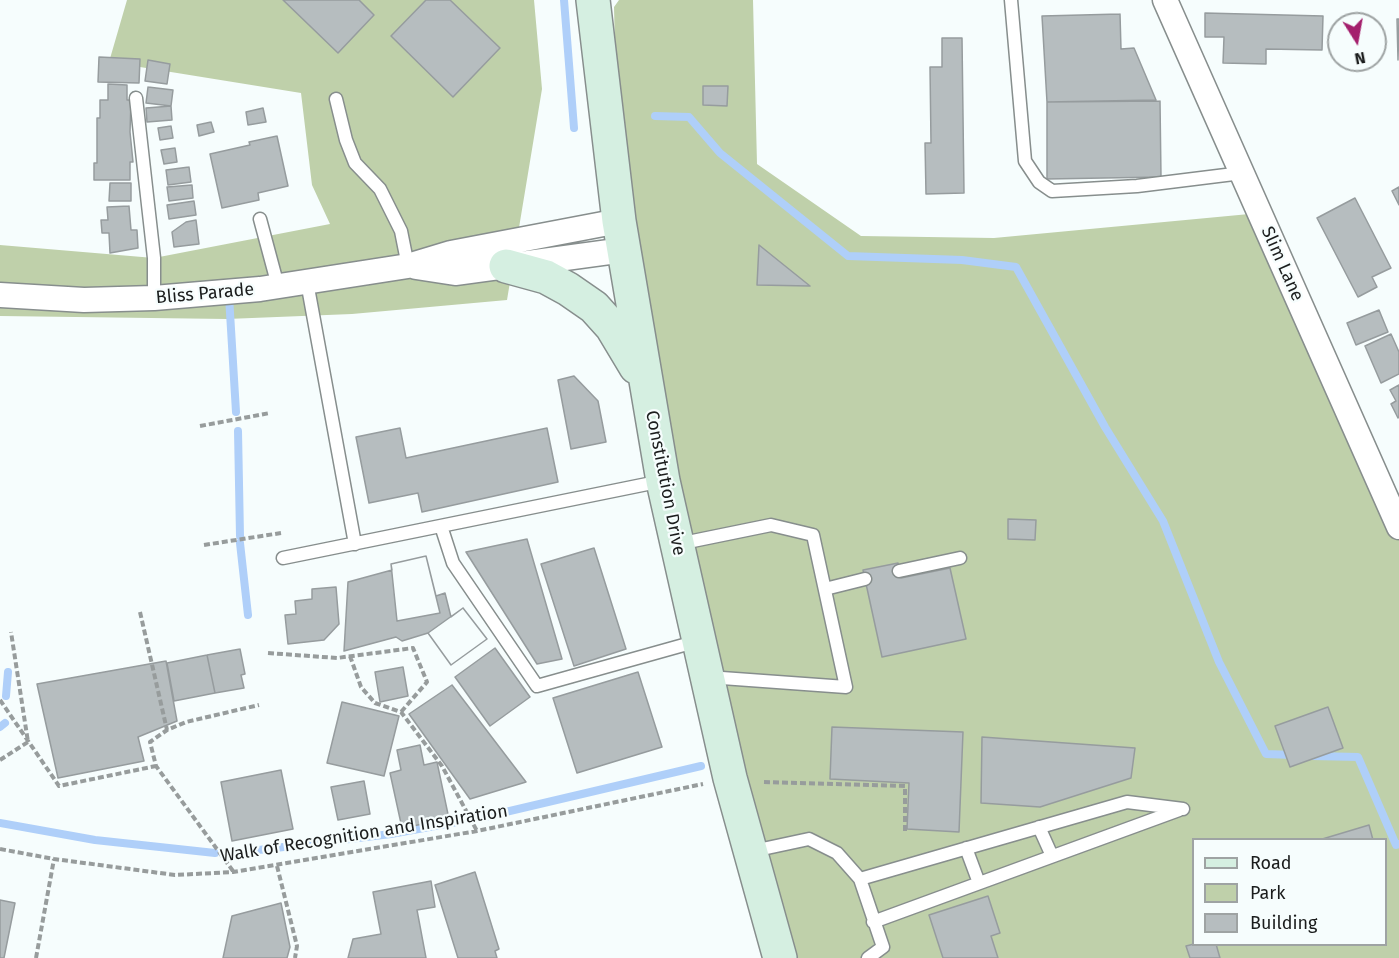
<!DOCTYPE html>
<style>
body{margin:0}
#map{position:relative;width:1399px;height:958px;overflow:hidden;background:#f6fdfd;font-family:"Fira Sans",sans-serif}
canvas{display:block}
.legend{position:absolute;left:1192px;top:838px;width:195px;height:108px;box-sizing:border-box;background:#f6fdfd;border:2px solid #9ea3a3;margin:0;padding:8px 10px;list-style:none;font-size:18px;color:#1b1d1d}
.legend li{display:flex;align-items:center;gap:12px;height:30px}
.legend b{width:30px;border:2px solid #9ea3a3}
.north{position:absolute;left:1327px;top:12px;width:60px;height:60px;box-sizing:border-box;background:#f6fdfd;border:2px solid #9ea3a3;border-radius:50%;rotate:169deg;font-size:16px;font-weight:700;line-height:24px;text-align:center;color:#1b1d1d}
.north::after{content:'';display:block;margin:auto;width:21px;height:27px;background:#a4206d;clip-path:polygon(50% 0,100% 100%,50% 72%,0 100%)}
</style>
<div id="map">
<canvas width="1399" height="958"></canvas>
<ul class="legend">
<li><b style="height:8px;background:#d5efe1"></b>Road</li>
<li><b style="height:16px;background:#bfd0aa"></b>Park</li>
<li><b style="height:16px;background:#b6bdbf"></b>Building</li>
</ul>
<div class="north">N</div>
</div>
<script>
const context = document.querySelector('canvas').getContext('2d');
context.lineJoin = 'round';
function fillPath(path, color) { context.fillStyle = color; context.fill(path, 'evenodd'); }
const toPath = rows => new Path2D(rows.map(r => 'M' + r).join(''));
function stroke(path, color, width, dash) { context.strokeStyle = color; context.lineWidth = width; context.lineCap = dash ? 'butt' : 'round'; context.setLineDash(dash || []); context.stroke(path); }
function drawText(font, color, halo, rows, align = 'center') {
  context.font = font + ' "Fira Sans",sans-serif'; context.lineWidth = 4.5; context.setLineDash([]); context.textBaseline = 'middle'; context.strokeStyle = halo; context.fillStyle = color; for (const [text, x, y, turn = 0] of rows) {
    context.save(); context.translate(x, y); context.rotate((+turn || 0) * Math.PI / 180); context.textAlign = isNaN(turn) ? turn : align; if (halo) context.strokeText(text, 0, 0); context.fillText(text, 0, 0); context.restore();
  }
}
fillPath(toPath([
 [127,0,534,0,542,89,507,300,352,314,227,319,0,316,0,245,154,258,330,224,312,185,301,93,109,62],
 [619,0,753,0,757,164,861,236,994,238,1260,213,1399,527,1399,958,780,958,619,221,614,7],
 [1194,840,1386,840,1386,944,1194,944]
]), '#bfd0aa');
stroke(toPath([
 [564,0,574,128],
 [655,116,689,117,720,153,848,256,962,260,1016,267,1105,427,1163,521,1219,662,1266,754,1294,755],
 [229,296,236,412],
 [238,431,240,536],
 [240,543,248,615],
 [6,696,8,672],
 [0,727,5,723],
 [1312,756,1358,757,1396,845,1399,844],
 [480,818,701,766],
 [0,823,95,840,215,853],
 [234,853,391,834,457,822]
]), '#afcff9', 8);
const building = toPath([
 [283,0,359,0,374,15,338,53,283,0],
 [426,0,450,0,500,48,453,97,391,36,426,0],
 [1205,13,1323,16,1322,50,1266,49,1266,64,1223,63,1224,37,1205,37,1205,13],
 [1120,14,1121,49,1134,48,1156,100,1047,102,1042,16,1120,14],
 [1397,19,1399,19,1398,60,1397,19],
 [942,38,962,38,964,193,926,194,925,143,931,143,930,67,942,67,942,38],
 [99,57,140,59,139,83,98,82,99,57],
 [148,60,170,64,167,84,145,81,148,60],
 [108,84,127,85,127,100,131,100,130,132,133,162,130,162,130,180,94,180,94,163,97,163,97,118,100,118,100,100,108,100,108,84],
 [703,86,728,86,727,106,703,105,703,86],
 [148,87,173,90,171,106,146,103,148,87],
 [1160,101,1161,177,1047,179,1047,102,1160,101],
 [171,106,172,120,147,122,146,108,171,106],
 [263,108,266,122,248,125,246,112,263,108],
 [211,122,214,132,199,136,197,125,211,122],
 [171,126,173,138,160,140,158,128,171,126],
 [277,136,288,186,258,193,259,200,222,208,210,154,250,145,249,142,277,136],
 [175,148,177,162,164,164,161,150,175,148],
 [189,167,191,182,168,185,166,170,189,167],
 [110,183,131,183,131,201,109,201,110,183],
 [192,185,193,198,169,201,167,187,192,185],
 [1399,187,1399,205,1392,191,1399,187],
 [1355,198,1391,268,1372,277,1377,287,1358,297,1317,218,1355,198],
 [194,201,196,215,169,219,167,205,194,201],
 [129,206,131,230,137,230,138,248,110,253,109,233,102,233,101,220,108,220,107,207,129,206],
 [196,220,199,244,174,247,172,232,186,222,196,220],
 [759,245,810,286,757,285,759,245],
 [1379,310,1388,332,1356,345,1347,323,1379,310],
 [1391,334,1399,352,1399,374,1381,383,1365,346,1391,334],
 [574,376,598,401,606,442,571,449,558,380,574,376],
 [1399,385,1399,417,1398,418,1391,404,1396,401,1390,390,1399,385],
 [400,428,406,458,547,428,558,482,422,512,418,493,369,503,356,437,400,428],
 [1008,519,1036,520,1035,540,1008,539,1008,519],
 [527,539,562,659,537,664,466,552,527,539],
 [594,548,626,649,574,666,541,564,594,548],
 [426,556,440,613,397,621,391,564,426,556],
 [426,556,436,596,445,593,451,617,463,608,487,639,451,665,428,633,402,641,396,637,344,651,348,582,392,570,391,564,426,556],
 [898,563,901,578,950,568,966,639,882,657,863,570,898,563],
 [336,587,339,624,324,640,288,644,285,615,296,614,295,601,312,599,312,589,336,587],
 [463,608,487,639,451,665,428,633,463,608],
 [495,648,530,697,490,726,455,677,495,648],
 [240,649,245,674,241,675,244,688,215,693,207,655,240,649],
 [207,655,215,693,174,701,167,663,207,655],
 [166,661,177,721,138,737,144,761,58,778,37,684,166,661],
 [403,667,408,696,380,702,375,672,403,667],
 [638,672,662,747,577,773,553,698,638,672],
 [452,685,526,782,470,799,409,714,452,685],
 [342,702,399,716,384,776,327,763,342,702],
 [1328,707,1343,748,1290,767,1275,726,1328,707],
 [832,727,963,732,959,832,907,829,909,783,830,779,832,727],
 [982,737,1135,748,1131,778,1040,807,981,803,982,737],
 [420,745,424,765,437,762,449,819,402,828,390,773,401,770,397,750,420,745],
 [281,770,293,829,232,841,221,782,281,770],
 [364,781,370,814,338,820,331,787,364,781],
 [1369,825,1373,840,1319,840,1369,825],
 [475,872,499,949,495,951,497,958,458,958,435,885,475,872],
 [431,881,435,907,417,910,426,958,348,958,353,939,381,934,373,892,431,881],
 [988,896,1000,933,991,936,998,958,943,958,929,915,988,896],
 [0,900,15,903,4,958,0,958,0,900],
 [281,903,290,947,287,958,223,958,232,916,281,903],
 [1194,944,1216,944,1220,958,1190,958,1186,946,1194,944]
]);
fillPath(building, '#b6bdbf');
stroke(building, '#969c9e', 1.5);
const lane = toPath([
 [1011,0,1025,161,1039,182,1052,191,1137,186,1242,173],
 [136,98,154,258,154,298],
 [336,99,346,140,355,163,380,189,401,231,408,266],
 [260,219,278,286],
 [307,282,355,544],
 [441,526,453,563,537,686,698,641],
 [678,544,771,525,813,535,846,687,708,677],
 [283,558,662,481],
 [899,571,960,558],
 [825,589,865,579],
 [1039,827,1052,856],
 [966,848,979,883],
 [753,851,809,839,837,853,860,879,883,947,868,958],
 [860,879,1127,802,1183,809],
 [873,922,1179,810]
]);
const street = toPath([
 [1165,0,1399,527],
 [416,267,455,273,624,250],
 [0,295,84,300,154,298,260,289,408,266,451,253,619,221]
]);
const secondary = toPath([
 [593,0,619,221,663,481,730,778,780,958],
 [506,266,546,277,568,289,594,307,612,327,636,367]
]);
stroke(lane, '#878e8d', 15);
stroke(street, '#878e8d', 27);
stroke(secondary, '#878e8d', 36);
stroke(toPath([
 [200,426,270,413],
 [204,545,281,533],
 [140,612,167,730],
 [268,653,337,658,413,648,427,682,401,712],
 [350,656,361,687,375,703,401,712,442,766,477,831],
 [0,700,59,786,156,766],
 [0,760,28,742,11,632],
 [764,782,905,786,905,832],
 [0,849,54,859,175,875,233,872,477,831,703,784],
 [277,866,297,946,295,958],
 [233,871,156,766,150,742,167,730,186,722,259,705],
 [36,958,54,859]
]), '#979c9c', 4, [6, 3]);
stroke(lane, '#fff', 12);
stroke(street, '#fff', 24);
stroke(secondary, '#d5efe1', 33);
drawText('18px', '#1b1d1d', '#f6fdfd', [
 ["Slim Lane",1282,264,66],
 ["Bliss Parade",205,294,-5],
 ["Constitution Drive",665,483,79],
 ["Walk of Recognition and Inspiration",364,834,-9]
]);
</script>
